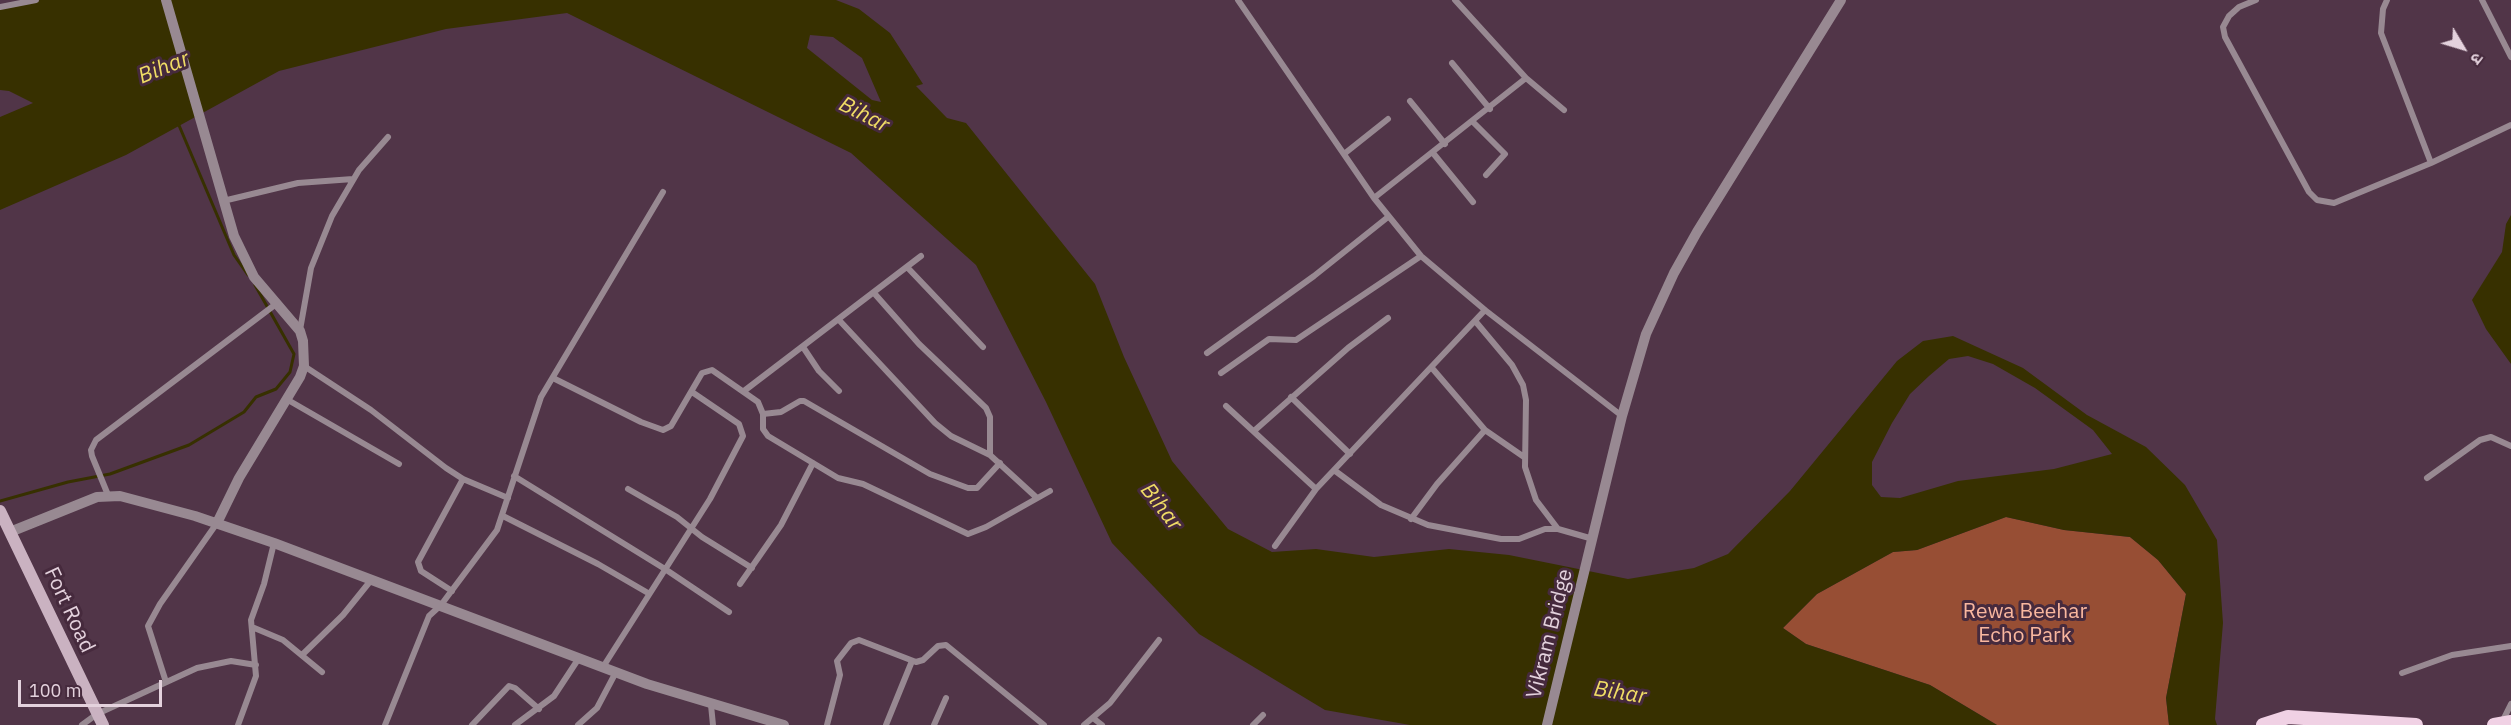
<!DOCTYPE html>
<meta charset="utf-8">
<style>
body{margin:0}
#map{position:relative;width:2511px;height:725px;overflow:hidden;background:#513548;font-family:"IBM Plex Sans","Noto Sans Devanagari",sans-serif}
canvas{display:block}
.north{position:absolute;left:2433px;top:18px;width:60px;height:60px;-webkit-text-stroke:4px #462a3d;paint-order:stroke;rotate:128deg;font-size:16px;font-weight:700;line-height:24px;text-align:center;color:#e4d2dd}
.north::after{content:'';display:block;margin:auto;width:21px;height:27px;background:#e4d2dd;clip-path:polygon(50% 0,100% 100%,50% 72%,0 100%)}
.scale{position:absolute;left:18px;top:680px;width:144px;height:27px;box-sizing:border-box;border:3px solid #e4d2dd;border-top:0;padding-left:8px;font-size:18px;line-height:21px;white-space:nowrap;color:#e4d2dd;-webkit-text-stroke:4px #462a3d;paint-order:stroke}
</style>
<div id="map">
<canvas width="2511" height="725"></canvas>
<div class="north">उ</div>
<div class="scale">100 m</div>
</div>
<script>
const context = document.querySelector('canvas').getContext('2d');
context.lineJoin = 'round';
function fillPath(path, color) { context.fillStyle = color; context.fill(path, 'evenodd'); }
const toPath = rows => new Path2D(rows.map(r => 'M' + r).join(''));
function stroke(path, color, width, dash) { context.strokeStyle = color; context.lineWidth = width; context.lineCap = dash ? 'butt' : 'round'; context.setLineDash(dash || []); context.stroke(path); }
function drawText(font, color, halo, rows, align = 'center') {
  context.font = font + ' "IBM Plex Sans",sans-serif'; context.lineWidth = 6; context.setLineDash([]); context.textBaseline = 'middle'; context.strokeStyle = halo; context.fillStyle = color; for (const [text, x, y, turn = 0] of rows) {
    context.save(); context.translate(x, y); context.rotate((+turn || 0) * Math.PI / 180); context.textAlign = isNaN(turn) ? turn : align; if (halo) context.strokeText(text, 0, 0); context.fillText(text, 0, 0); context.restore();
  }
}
fillPath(toPath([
 [2006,517,2064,530,2130,537,2158,560,2186,594,2166,698,2169,725,1997,725,1930,685,1806,644,1783,628,1817,594,1893,552,1917,550]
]), '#974e34');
fillPath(toPath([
 [40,0,836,0,859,9,890,33,923,84,916,86,947,118,966,123,1095,284,1124,357,1172,461,1228,529,1272,552,1316,549,1374,557,1449,549,1509,555,1628,579,1694,568,1728,554,1790,491,1897,361,1923,341,1953,336,2023,368,2087,415,2146,447,2185,485,2217,540,2223,623,2215,719,2217,725,2169,725,2166,698,2186,594,2158,560,2130,537,2064,530,2006,517,1917,550,1893,552,1817,594,1783,628,1806,644,1930,685,1997,725,1410,725,1325,710,1199,634,1112,543,1046,402,976,265,851,153,567,13,446,29,279,71,126,155,0,210,0,117,33,103,9,91,0,90,0,6],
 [810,35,833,37,862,58,881,102,872,100,807,48],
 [1968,356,1993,364,2035,388,2093,430,2112,454,2054,469,1958,481,1900,498,1881,497,1872,485,1872,462,1892,423,1910,394,1929,376,1949,359],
 [2511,215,2511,364,2486,329,2472,300,2502,252,2506,224]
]), '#373000');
stroke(toPath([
 [178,123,234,255,248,275],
 [0,501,68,482,110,474,189,445,244,412,256,397,276,389,290,372,294,354,255,285]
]), '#373000', 3);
stroke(toPath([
 [1238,0,1374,198,1421,256,1485,310,1622,416],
 [1455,0,1526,78,1564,110],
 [2256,0,2239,7,2229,16,2223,27,2225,37,2309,192,2317,200,2334,203,2431,163,2511,125],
 [2387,0,2383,9,2381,33,2431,163],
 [2482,0,2511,57],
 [0,7,36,0],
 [1452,63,1490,109],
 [1410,101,1445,144],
 [1473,122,1505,154,1486,175],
 [1433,153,1473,202],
 [1344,154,1388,119],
 [1374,198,1526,78],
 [223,201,298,183,353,179],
 [907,267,983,347],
 [874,293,919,344,986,408,990,417,990,455],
 [839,320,935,423,951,436,990,455,1037,498],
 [1476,322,1512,365,1523,385,1526,400,1525,467,1536,500,1558,529],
 [300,330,311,268,332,216,359,170,388,137],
 [803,347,819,371,839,391],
 [1207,353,1314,276,1388,217],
 [304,366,371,410,446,468,463,479,508,498],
 [1432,368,1485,430,1524,457],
 [1221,373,1269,339,1296,340,1421,256],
 [553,378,641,422,663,430,671,426,702,373,712,370,758,402,763,414,763,429,768,436,838,478,863,484,968,534,986,527,1050,491],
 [744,391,921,256],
 [1291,397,1350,454],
 [288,400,399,464],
 [1226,406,1316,489],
 [763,414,781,412,800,401,804,401,930,474,968,488,977,488,1000,463],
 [1254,431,1348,348,1388,318],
 [1334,470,1381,505,1428,525,1501,539,1519,539,1545,529,1558,529,1593,539],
 [514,476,665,569,729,612],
 [2427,478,2480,440,2491,437,2511,446],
 [628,489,677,517,702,537,752,568],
 [108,495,92,456,91,450,96,440,276,304],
 [503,516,598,564,648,593],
 [1411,519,1437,484,1485,430],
 [1275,546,1316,489,1485,310],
 [740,584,781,525,813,463],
 [452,591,421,571,418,562,463,479],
 [252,627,283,640,322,672],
 [303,654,343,615,372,579],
 [603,667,710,499,743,436,739,424,692,392],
 [2402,673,2452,655,2511,646],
 [166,682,148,626,160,604,217,523],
 [711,705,713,725],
 [1093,718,1102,725],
 [2502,722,2511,704],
 [82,725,97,714,197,668,231,661,256,665],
 [238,725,256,676,251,620,264,584,274,543],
 [385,725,429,616,441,605,497,530,541,397,663,192],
 [472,725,509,686,515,688,539,709],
 [515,725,554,696,579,658],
 [578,725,597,708,616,672],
 [827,725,840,675,837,661,851,643,859,640,916,662,923,660,938,646,946,645,1044,725],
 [886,725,912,661],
 [934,725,946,698],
 [1084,725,1110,703,1159,640],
 [1253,725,1263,715]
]), '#988992', 6);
stroke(toPath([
 [166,0,234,236,254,277,300,331,303,341,304,366,300,377,239,478,217,523],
 [10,532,97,497,120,496,195,516,274,543,647,684,784,725],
 [1547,725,1622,416,1646,334,1674,273,1697,232,1841,0]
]), '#988992', 10);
stroke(toPath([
 [0,511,103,725]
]), '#cab2c1', 12);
stroke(toPath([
 [2263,725,2288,717,2416,725],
 [2494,725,2511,722]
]), '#f0d1e4', 14);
drawText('21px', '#e4d2dd', '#462a3d', [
 ["Fort Road",69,610,65],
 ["Vikram Bridge",1550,634,-76]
]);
drawText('21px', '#f9b79f', '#462a3d', [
 ["Rewa Beehar",2025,612],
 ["Echo Park",2025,636]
]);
drawText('italic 22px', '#f0dc65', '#462a3d', [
 ["Bihar",164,68,-22],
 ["Bihar",864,115,27],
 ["Bihar",1161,507,52],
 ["Bihar",1620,693,9]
]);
</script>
